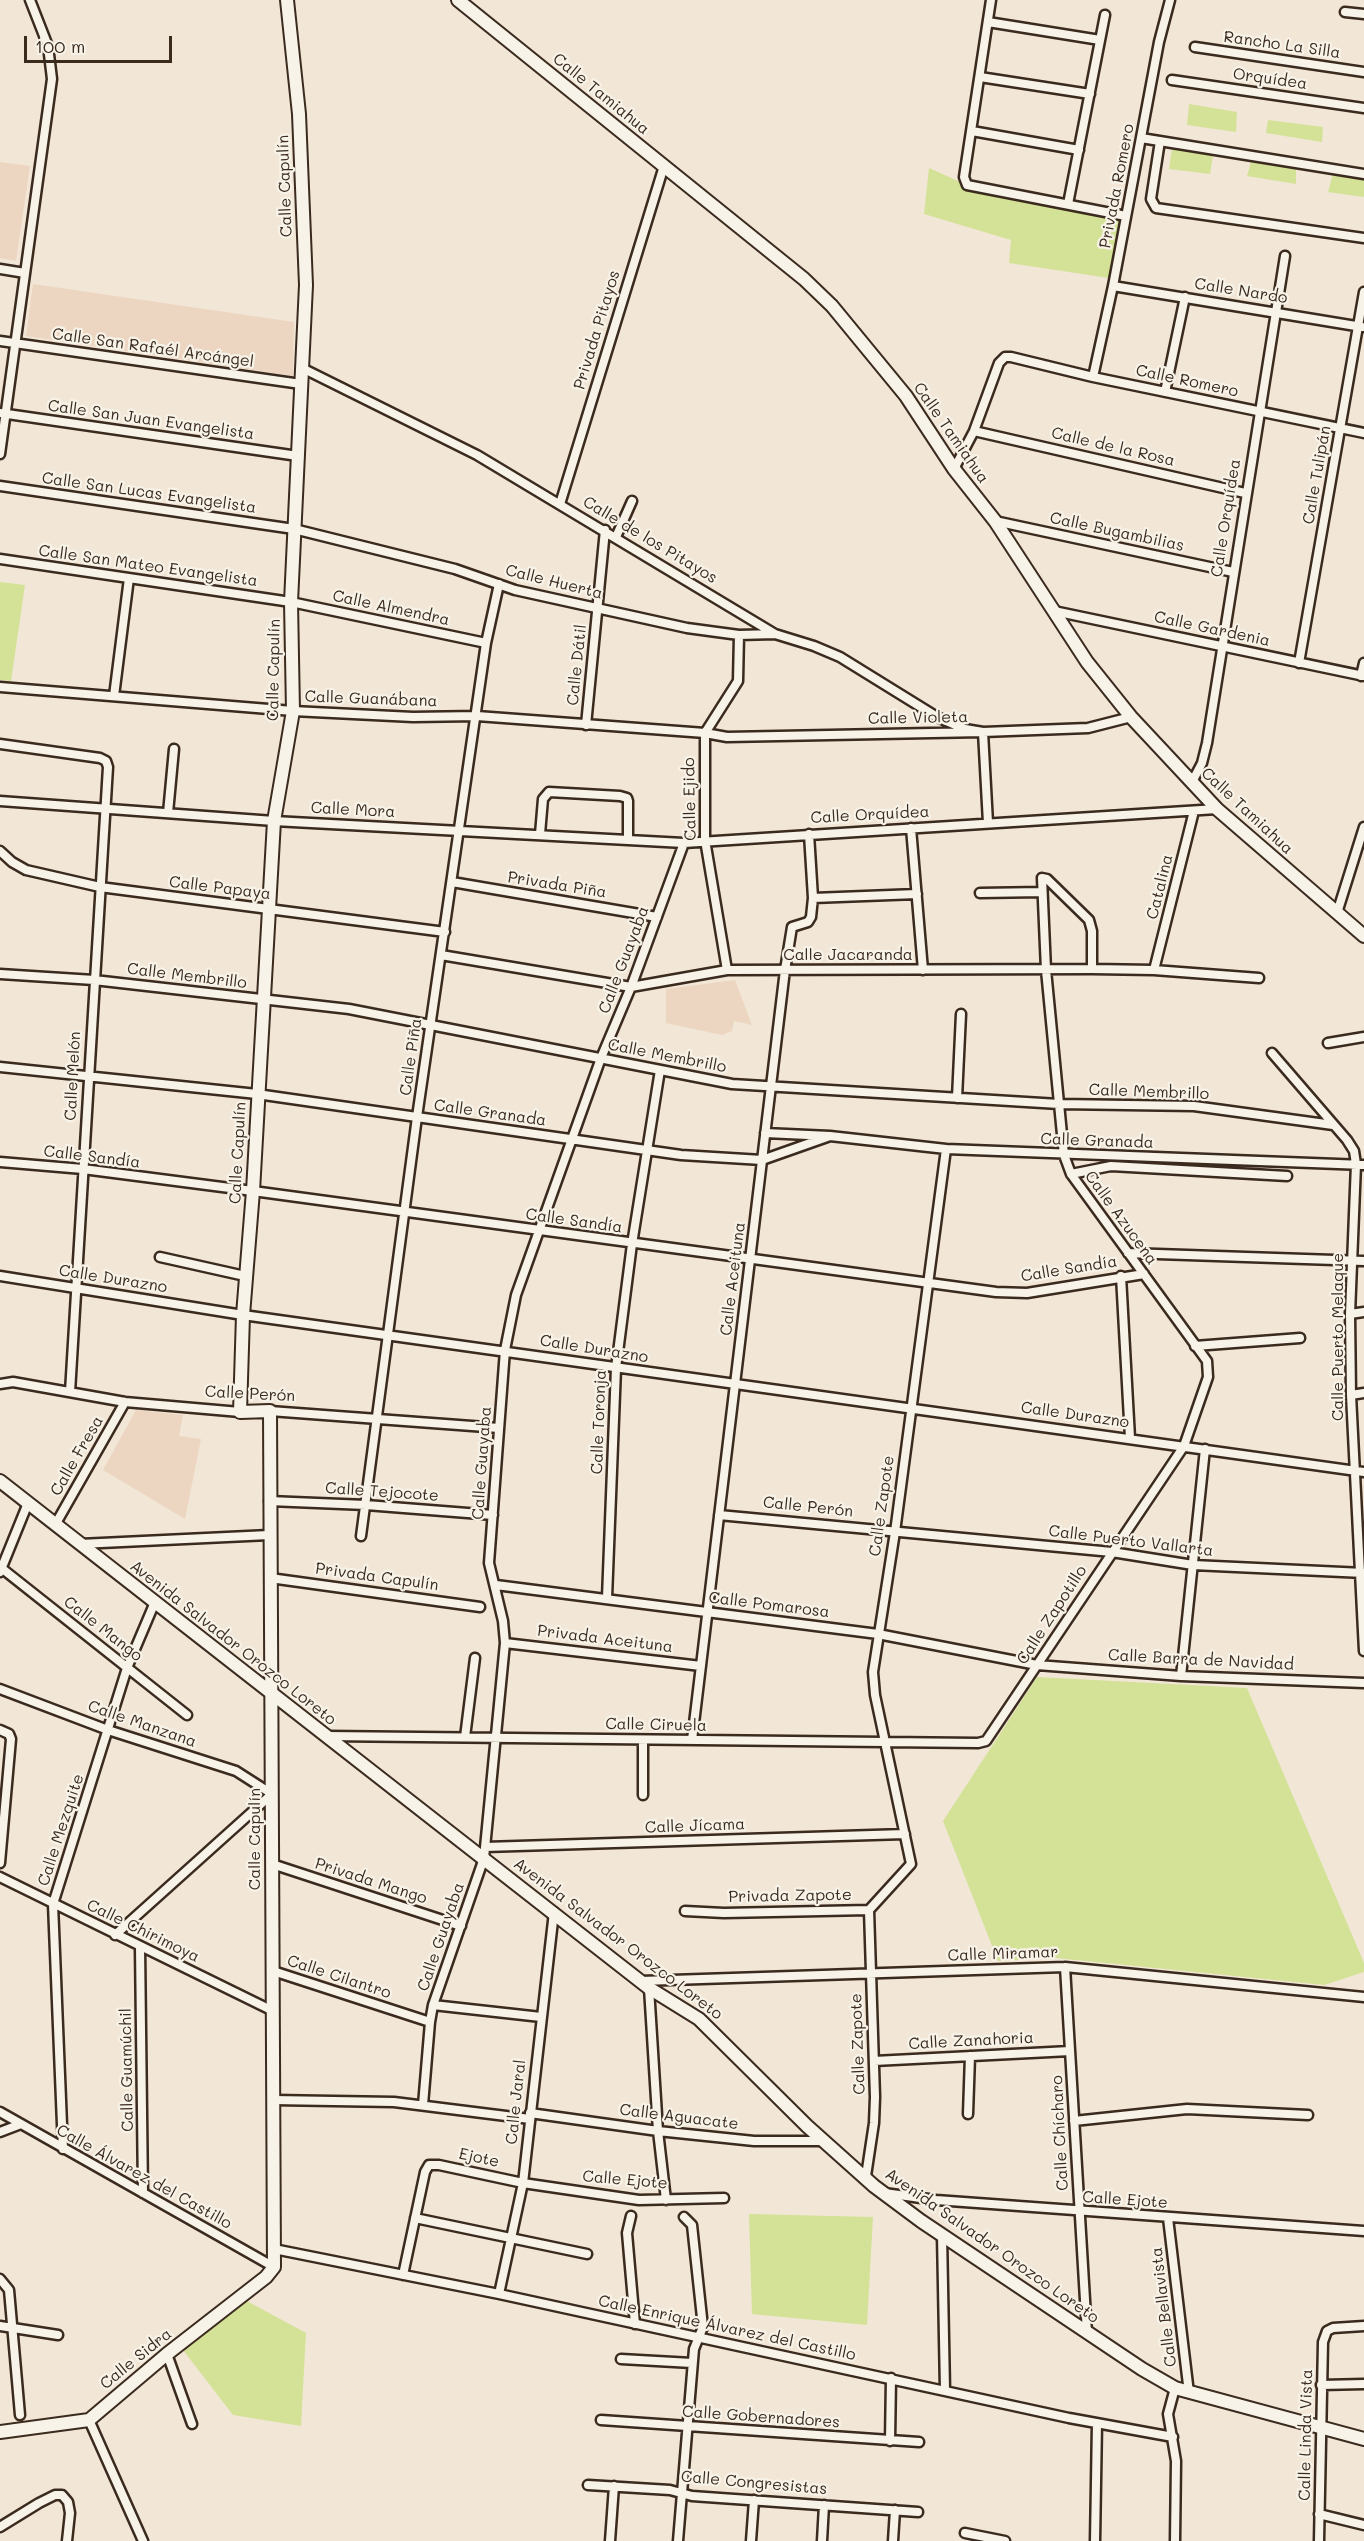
<!DOCTYPE html>
<meta charset="utf-8">
<style>
body{margin:0}
#map{position:relative;width:1364px;height:2541px;overflow:hidden;background:#f2e6d6;font-family:Mali,sans-serif}
canvas{display:block}
.scale{position:absolute;left:24px;top:36px;width:148px;height:27px;box-sizing:border-box;border:3px solid #3b2a1e;border-top:0;padding-left:8px;font-size:18px;line-height:21px;white-space:nowrap;color:#3b2a1e;-webkit-text-stroke:4px #f7f3e8;paint-order:stroke}
</style>
<div id="map">
<canvas width="1364" height="2541"></canvas>
<div class="scale">100 m</div>
</div>
<script>
const context = document.querySelector('canvas').getContext('2d');
context.lineJoin = 'round';
function fillPath(path, color) { context.fillStyle = color; context.fill(path, 'evenodd'); }
const toPath = rows => new Path2D(rows.map(r => 'M' + r).join(''));
function stroke(path, color, width, dash) { context.strokeStyle = color; context.lineWidth = width; context.lineCap = dash ? 'butt' : 'round'; context.setLineDash(dash || []); context.stroke(path); }
function drawText(font, color, halo, rows, align = 'center') {
  context.font = font + ' Mali,sans-serif'; context.lineWidth = 4.5; context.setLineDash([]); context.textBaseline = 'middle'; context.strokeStyle = halo; context.fillStyle = color; for (const [text, x, y, turn = 0] of rows) {
    context.save(); context.translate(x, y); context.rotate((+turn || 0) * Math.PI / 180); context.textAlign = isNaN(turn) ? turn : align; if (halo) context.strokeText(text, 0, 0); context.fillText(text, 0, 0); context.restore();
  }
}
fillPath(toPath([
 [0,162,30,166,16,261,0,258],
 [33,284,294,322,293,376,26,336],
 [735,980,752,1025,734,1021,732,1031,722,1035,666,1023,666,989],
 [136,1410,183,1415,179,1436,201,1439,185,1519,103,1470]
]), '#ecd6c1');
fillPath(toPath([
 [1189,104,1237,112,1236,132,1187,125],
 [1268,120,1323,127,1322,142,1266,133],
 [1173,143,1214,149,1210,174,1169,169],
 [1251,162,1296,168,1296,184,1247,176],
 [929,168,967,185,1126,216,1109,278,1009,263,1011,240,924,214],
 [1333,174,1364,178,1364,197,1328,192],
 [0,582,25,585,11,681,0,680],
 [1037,1677,1247,1688,1364,1963,1364,1972,1324,1985,1056,1958,998,1961,943,1821],
 [749,2214,873,2217,867,2325,752,2314],
 [245,2300,306,2333,301,2426,233,2415,183,2350]
]), '#d3e296');
const street = toPath([
 [991,0,964,177,967,185,1126,216],
 [1345,12,1364,14],
 [988,22,1100,40],
 [1195,47,1364,72],
 [980,77,1090,94],
 [1172,80,1364,108],
 [972,131,1079,150],
 [1141,138,1364,174],
 [1160,141,1151,199,1156,208,1364,238],
 [1068,204,1105,15],
 [0,269,25,273],
 [1113,286,1362,327],
 [0,341,301,384],
 [302,368,477,455,775,634,814,646,840,657,937,717,965,729,983,732,988,823],
 [1093,377,1113,286,1159,42,1170,0],
 [1165,392,1185,297],
 [0,413,298,456],
 [974,431,1245,493],
 [0,454,52,79,48,46,30,0],
 [954,469,974,431,999,363,1005,357,1011,357,1093,377,1364,433],
 [0,486,294,529,455,569,515,590,687,628,739,635,775,634],
 [560,504,664,166],
 [995,521,1233,572],
 [616,537,632,501],
 [0,559,291,602,486,643],
 [1054,611,1364,676],
 [1299,663,1364,292],
 [1361,676,1364,663],
 [0,687,293,711,413,717,477,716,705,733,727,737,983,732,1088,728,1131,717],
 [114,696,129,578],
 [586,725,605,530],
 [0,744,100,758,106,761,108,767,70,1392],
 [1192,782,1202,763,1207,743,1285,256],
 [0,801,274,821,684,843,1217,809],
 [168,813,174,749],
 [911,828,923,970],
 [540,834,543,799,549,792,620,796,627,798,628,801,628,840],
 [0,851,12,862,26,870,100,887,445,932],
 [452,882,657,917],
 [980,893,1042,892],
 [813,898,917,894],
 [1337,913,1364,827],
 [441,955,631,987,727,970,1092,969,1154,970,1259,978],
 [727,970,705,840,705,733,738,681,739,635],
 [1154,970,1194,811],
 [0,974,94,980,349,1009,732,1084,1059,1104,1194,1106,1333,1125],
 [1328,1043,1364,1037],
 [1272,1053,1347,1140,1354,1151,1356,1164,1350,1314,1351,1395,1364,1651],
 [0,1067,257,1094,681,1155,762,1160,830,1136],
 [957,1098,961,1014],
 [765,1133,830,1136,946,1149,1364,1165],
 [0,1162,83,1169,253,1191,996,1292,1027,1293,1144,1274],
 [1071,1174,1111,1166,1287,1176],
 [1128,1253,1364,1261],
 [160,1257,245,1276],
 [0,1276,243,1315,1364,1472],
 [1121,1276,1130,1438],
 [1350,1314,1364,1312],
 [1195,1346,1300,1338],
 [0,1384,13,1382,125,1402,240,1412],
 [1351,1395,1364,1393],
 [270,1411,499,1428],
 [269,1501,366,1505,493,1515],
 [719,1515,1112,1552,1193,1565,1364,1573],
 [55,1525,125,1402],
 [361,1536,417,1117,486,643,499,584],
 [80,1544,269,1535],
 [0,1567,187,1715],
 [0,1572,28,1503],
 [270,1578,480,1607],
 [496,1585,878,1634,1037,1665,1181,1676,1364,1683],
 [607,1598,616,1368,632,1244,660,1070],
 [505,1643,701,1666],
 [1181,1676,1205,1449],
 [0,1689,108,1730,236,1771,272,1794,115,1935],
 [0,1730,9,1734,11,1739,0,1863],
 [326,1736,978,1743,986,1741,1184,1446,1208,1377,1207,1361,1071,1174,1064,1155,1046,970,1042,878,1047,879,1089,920,1092,931,1092,969],
 [465,1737,475,1658],
 [643,1740,643,1795],
 [692,1740,785,970,792,927,808,922,811,917,813,898,809,834],
 [485,1847,905,1834],
 [272,1864,461,1926],
 [0,1877,273,2011],
 [685,1911,724,1913,869,1910,911,1864,875,1695,873,1672,895,1532,946,1149],
 [140,1947,143,2193],
 [1065,1967,1087,2333],
 [273,1971,430,2022],
 [641,1981,1065,1967,1364,1997],
 [649,1988,658,2131,666,2200],
 [433,2005,541,2017],
 [874,2061,1070,2051],
 [273,2100,394,2102,530,2119],
 [423,2105,430,2022,433,2005,484,1858,505,1643,503,1621,489,1563,505,1350,516,1295,601,1058,631,987,684,843],
 [0,2112,274,2267],
 [530,2113,658,2131,754,2141,824,2141],
 [968,2114,970,2056],
 [1074,2121,1187,2109,1308,2115],
 [0,2132,21,2124],
 [63,2149,53,1904,127,1668,155,1602],
 [866,2176,874,2123,875,2097,869,1910],
 [884,2193,936,2200,1364,2231],
 [631,2216,627,2233,635,2324],
 [415,2218,587,2254],
 [1168,2218,1189,2393],
 [942,2235,945,2390],
 [274,2249,499,2294,1069,2418,1173,2437],
 [403,2275,425,2172,429,2165,439,2165,523,2183,639,2200,724,2198],
 [0,2279,9,2290,20,2415],
 [499,2294,523,2183,554,1912],
 [0,2326,58,2335],
 [167,2354,192,2424],
 [621,2359,692,2363],
 [1321,2385,1364,2384],
 [1175,2388,1168,2414,1176,2461,1175,2541],
 [89,2420,143,2541],
 [601,2420,919,2442],
 [890,2441,891,2378],
 [588,2485,670,2490,692,2496,918,2512],
 [1319,2514,1364,2525],
 [0,2527,39,2503,55,2495,62,2495,68,2502,70,2513,67,2541],
 [965,2533,1005,2541],
 [610,2541,614,2486],
 [678,2541,694,2349,703,2327,692,2225,684,2217],
 [751,2541,754,2500],
 [822,2541,824,2505],
 [893,2541,895,2510],
 [1095,2541,1097,2423],
 [1319,2541,1323,2342,1327,2331,1333,2328,1364,2326]
]);
const secondary = toPath([
 [458,0,804,279,832,306,906,396,954,469,995,521,1087,662,1131,717,1217,809,1364,936],
 [0,1481,649,1988,699,2019,807,2126,874,2186,921,2221,1142,2369,1175,2388,1364,2439],
 [0,2432,89,2420,167,2354,266,2277,274,2267,270,1411,240,1412,243,1315,253,1191,274,821,293,711,291,602,306,285,299,114,287,0]
]);
stroke(street, '#3b2a1e', 13);
stroke(secondary, '#3b2a1e', 16);
stroke(street, '#f7f3e8', 8);
stroke(secondary, '#f7f3e8', 12);
drawText('16px', '#3b2a1e', '#f7f3e8', [
 ["Rancho La Silla",1282,45,8],
 ["Orquídea",1270,79,8],
 ["Calle Tamiahua",601,94,39],
 ["Calle Capulín",285,186,-92],
 ["Privada Romero",1117,186,-79],
 ["Calle Nardo",1241,291,9],
 ["Privada Pitayos",597,330,-73],
 ["Calle San Rafaél Arcángel",153,348,8],
 ["Calle Romero",1187,381,12],
 ["Calle San Juan Evangelista",151,420,8],
 ["Calle Tamiahua",951,433,55],
 ["Calle de la Rosa",1113,447,13],
 ["Calle Tulipán",1317,475,-80],
 ["Calle San Lucas Evangelista",149,493,8],
 ["Calle Orquídea",1226,518,-81],
 ["Calle Bugambilias",1117,532,12],
 ["Calle de los Pitayos",650,540,31],
 ["Calle San Mateo Evangelista",148,566,8],
 ["Calle Huerta",554,582,14],
 ["Calle Almendra",391,608,12],
 ["Calle Gardenia",1212,629,12],
 ["Calle Dátil",577,665,-84],
 ["Calle Capulín",274,670,-89],
 ["Calle Guanábana",371,699,2],
 ["Calle Violeta",918,718,-1],
 ["Calle Ejido",690,799,-91],
 ["Calle Mora",353,810,3],
 ["Calle Tamiahua",1247,811,43],
 ["Calle Orquídea",870,815,-3],
 ["Privada Piña",557,885,9],
 ["Catalina",1160,887,-76],
 ["Calle Papaya",220,888,7],
 ["Calle Jacaranda",848,955],
 ["Calle Guayaba",624,960,-69],
 ["Calle Membrillo",187,976,7],
 ["Calle Membrillo",667,1056,11],
 ["Calle Piña",411,1057,-82],
 ["Calle Melón",73,1076,-87],
 ["Calle Membrillo",1149,1092,2],
 ["Calle Granada",490,1113,8],
 ["Calle Granada",1097,1141,2],
 ["Calle Capulín",238,1153,-87],
 ["Calle Sandía",92,1157,7],
 ["Calle Azucena",1121,1218,54],
 ["Calle Sandía",574,1221,8],
 ["Calle Sandía",1069,1269,-9],
 ["Calle Durazno",113,1279,9],
 ["Calle Aceituna",733,1279,-83],
 ["Calle Puerto Melaque",1338,1337,-90],
 ["Calle Durazno",594,1349,9],
 ["Calle Perón",250,1394,3],
 ["Calle Durazno",1075,1415,8],
 ["Calle Toronja",599,1422,-88],
 ["Calle Fresa",77,1456,-60],
 ["Calle Guayaba",482,1463,-86],
 ["Calle Tejocote",382,1492,4],
 ["Calle Zapote",882,1506,-82],
 ["Calle Perón",808,1507,6],
 ["Calle Puerto Vallarta",1131,1541,7],
 ["Privada Capulín",377,1577,8],
 ["Calle Pomarosa",769,1605,7],
 ["Calle Zapotillo",1052,1615,-57],
 ["Calle Mango",103,1629,38],
 ["Privada Aceituna",605,1639,7],
 ["Avenida Salvador Orozco Loreto",233,1643,38],
 ["Calle Barra de Navidad",1201,1660,3],
 ["Calle Manzana",142,1724,19],
 ["Calle Ciruela",656,1725,1],
 ["Calle Jícama",695,1826,-2],
 ["Calle Mezquite",61,1830,-72],
 ["Calle Capulín",255,1839,-90],
 ["Privada Mango",371,1881,18],
 ["Privada Zapote",790,1896,-1],
 ["Calle Chirimoya",143,1931,26],
 ["Calle Guayaba",441,1937,-71],
 ["Avenida Salvador Orozco Loreto",618,1939,37],
 ["Calle Miramar",1003,1954,-2],
 ["Calle Cilantro",339,1977,18],
 ["Calle Zanahoria",971,2041,-3],
 ["Calle Zapote",858,2044,-92],
 ["Calle Guamúchil",127,2070,-91],
 ["Calle Jaral",516,2102,-84],
 ["Calle Aguacate",679,2117,7],
 ["Calle Chícharo",1060,2133,-93],
 ["Ejote",479,2158,12],
 ["Calle Álvarez del Castillo",144,2177,29],
 ["Calle Ejote",625,2180,5],
 ["Calle Ejote",1125,2200,4],
 ["Avenida Salvador Orozco Loreto",992,2246,35],
 ["Calle Bellavista",1164,2307,-97],
 ["Calle Enrique Álvarez del Castillo",727,2328,12],
 ["Calle Sidra",136,2359,-39],
 ["Calle Gobernadores",761,2417,4],
 ["Calle Linda Vista",1306,2435,-89],
 ["Calle Congresistas",754,2483,5]
]);
</script>
